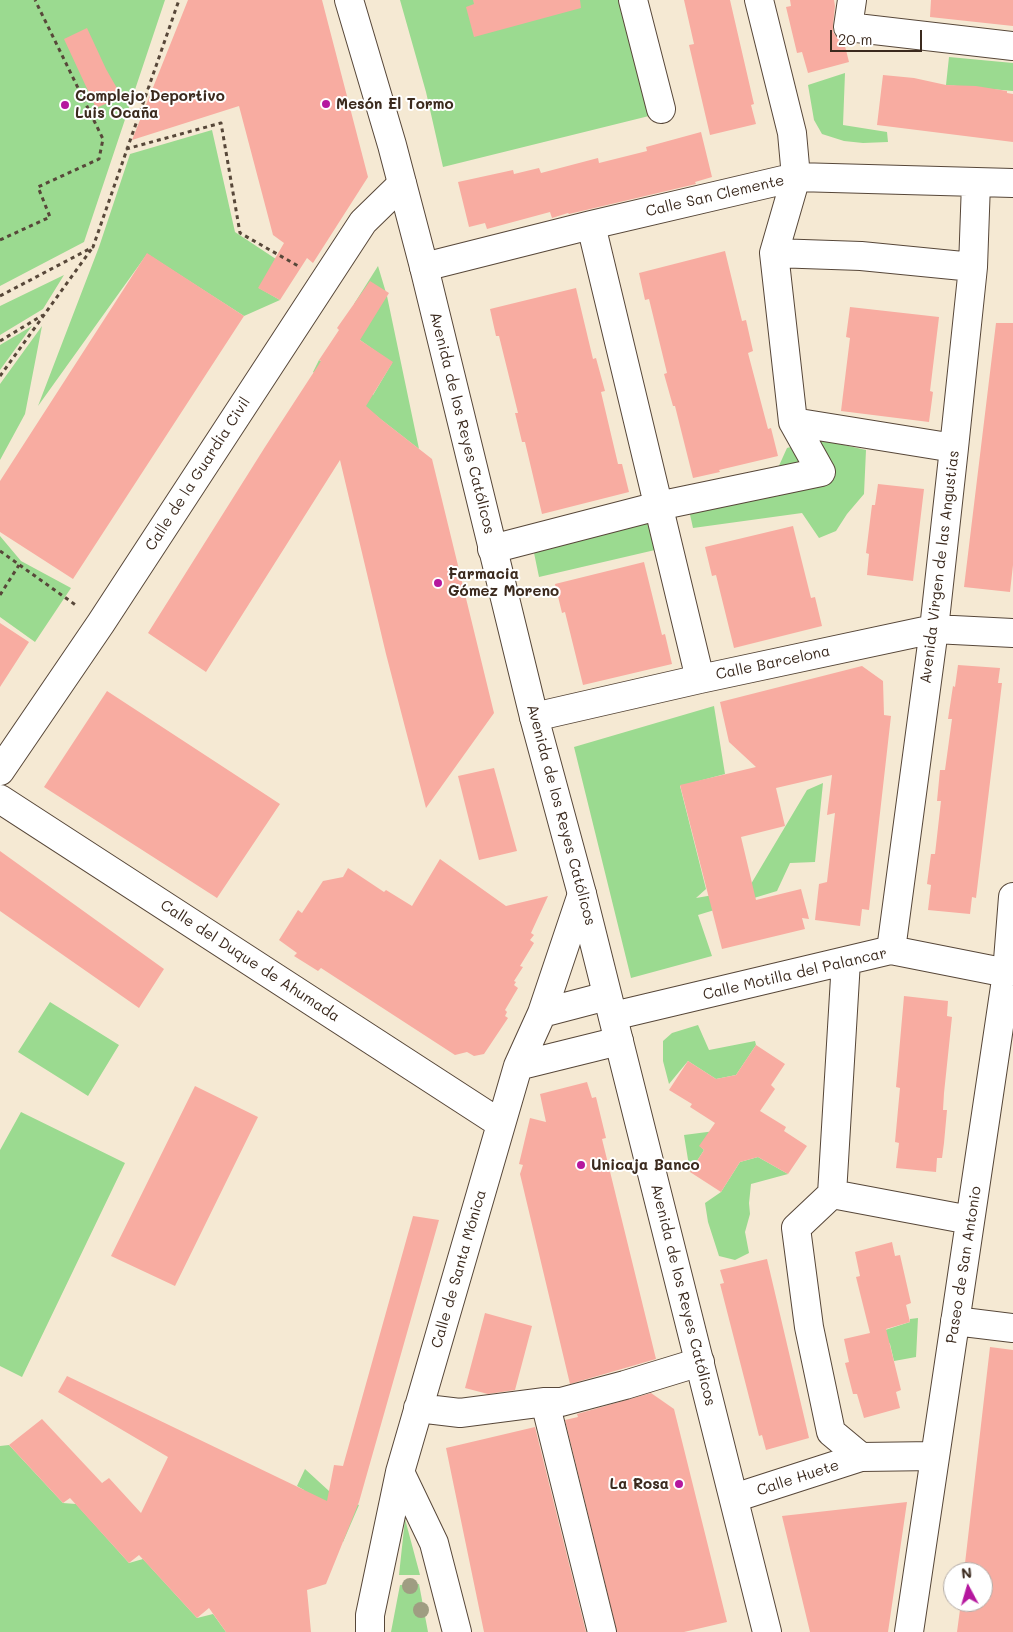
<!DOCTYPE html>
<meta charset="utf-8">
<style>
body{margin:0}
#map{position:relative;width:1013px;height:1632px;overflow:hidden;background:#f5e9d3;font-family:Mali,sans-serif}
canvas{display:block}
.north{position:absolute;left:943px;top:1562px;width:50px;height:50px;box-sizing:border-box;background:#fff;border:1px solid #b1aaa5;border-radius:50%;rotate:354deg;font-size:14px;font-weight:700;line-height:20px;text-align:center;color:#3b2a1e}
.north::after{content:'';display:block;margin:auto;width:18px;height:22px;background:#b5179e;clip-path:polygon(50% 0,100% 100%,50% 72%,0 100%)}
.scale{position:absolute;left:830px;top:30px;width:92px;height:22px;box-sizing:border-box;border:2px solid #3b2a1e;border-top:0;padding-left:6px;font-size:15px;line-height:18px;white-space:nowrap;color:#3b2a1e;-webkit-text-stroke:4px #fff;paint-order:stroke}
</style>
<div id="map">
<canvas width="1013" height="1632"></canvas>
<div class="north">N</div>
<div class="scale">20 m</div>
</div>
<script>
const context = document.querySelector('canvas').getContext('2d');
context.lineJoin = 'round';
function fillPath(path, color) { context.fillStyle = color; context.fill(path, 'evenodd'); }
const toPath = rows => new Path2D(rows.map(r => 'M' + r).join(''));
function stroke(path, color, width, dash) { context.strokeStyle = color; context.lineWidth = width; context.lineCap = dash ? 'butt' : 'round'; context.setLineDash(dash || []); context.stroke(path); }
function drawText(font, color, halo, rows, align = 'center') {
  context.font = font + ' Mali,sans-serif'; context.lineWidth = 4; context.setLineDash([]); context.textBaseline = 'middle'; context.strokeStyle = halo; context.fillStyle = color; for (const [text, x, y, turn = 0] of rows) {
    context.save(); context.translate(x, y); context.rotate((+turn || 0) * Math.PI / 180); context.textAlign = isNaN(turn) ? turn : align; if (halo) context.strokeText(text, 0, 0); context.fillText(text, 0, 0); context.restore();
  }
}
fillPath(toPath([
 [0,0,165,0,84,242,0,286],
 [400,0,625,0,653,115,443,167,426,92],
 [949,57,1013,63,1013,91,946,85],
 [845,73,843,125,887,132,888,142,863,143,844,141,822,134,814,120,808,85],
 [212,130,235,232,294,271,259,288,280,300,244,316,147,254,38,406,99,247,130,154],
 [378,266,387,296,419,449,365,407,313,372,319,360,373,395,392,363,360,340,354,304],
 [64,275,43,309,0,335,0,306],
 [32,326,0,370,0,345],
 [42,326,25,414,0,460,0,384],
 [818,439,866,450,864,494,847,514,836,531,819,538,802,513,693,528,689,510,768,490,787,448],
 [648,521,655,550,539,577,533,548],
 [0,536,21,561,71,588,35,642,0,617],
 [714,706,725,774,680,786,706,889,696,898,748,889,807,790,823,783,815,862,790,863,777,891,698,915,712,956,631,978,574,747],
 [50,1002,119,1045,88,1096,18,1052],
 [698,1025,709,1050,755,1041,756,1045,736,1075,716,1079,688,1061,669,1084,663,1061,663,1041,672,1033],
 [21,1112,125,1163,22,1377,0,1366,0,1150],
 [715,1131,700,1146,704,1150,690,1172,684,1135],
 [758,1157,788,1174,751,1184,749,1203,750,1214,745,1232,749,1253,735,1260,719,1256,708,1222,705,1203,721,1192,740,1162],
 [918,1318,916,1357,894,1361,890,1344,879,1332,910,1322,910,1319],
 [9,1445,63,1503,76,1504,129,1563,143,1559,197,1618,213,1614,226,1632,0,1632,0,1446],
 [305,1469,329,1491,359,1505,343,1542,291,1513,304,1490,297,1486],
 [405,1519,420,1575,399,1575],
 [419,1584,428,1632,391,1632,400,1585]
]), '#9bda90');
fillPath(toPath([
 [188,0,322,0,368,177,313,263,307,258,280,300,258,288,284,243,273,235,239,106,132,140],
 [473,0,580,0,581,8,474,37,466,7,474,4],
 [684,0,730,0,754,104,751,105,756,124,710,135,689,45,694,44],
 [790,0,834,0,835,6,833,25,833,32,838,39,844,42,849,62,808,73,802,52,797,53,786,7,791,6],
 [931,0,1013,0,1013,26,930,17],
 [87,28,106,69,122,97,96,108,64,39],
 [883,75,914,78,946,85,976,86,1007,91,1007,93,1013,94,1013,142,877,125],
 [701,132,712,177,695,182,696,184,569,214,568,213,552,218,550,212,487,229,485,223,469,227,458,182,513,170,514,174,539,168,541,173,598,158,599,163,647,151,646,147],
 [725,251,742,321,746,320,753,351,748,353,768,429,771,428,778,456,719,470,720,472,693,478,675,406,673,406,664,374,667,373,649,299,645,300,639,273],
 [147,253,244,316,73,579,0,532,0,481],
 [370,281,389,293,360,340,393,362,366,406,382,420,432,459,494,713,426,808,386,654,340,460,206,672,148,633,265,447,321,361,319,360,339,330,337,328],
 [576,288,593,359,596,358,605,391,601,392,618,464,622,464,629,492,542,514,525,442,522,442,515,413,518,413,499,336,496,336,490,309],
 [850,307,939,317,930,391,933,392,929,422,841,411,850,338,846,337],
 [996,323,1013,323,1013,565,1010,592,964,587],
 [878,484,924,489,913,581,867,575,869,554,866,553,872,505,875,505],
 [793,526,811,598,815,597,822,626,734,648,716,575,712,576,705,547],
 [644,562,662,635,665,634,672,664,583,685,565,612,562,613,555,584],
 [0,623,29,642,0,687],
 [958,665,1000,668,998,683,1002,683,976,898,972,897,970,914,928,910,931,885,927,884,931,854,935,854,941,801,937,801,940,770,945,770,952,719,948,719,953,686,955,687],
 [862,666,883,681,884,715,891,716,869,910,862,909,860,926,815,920,819,884,827,882,835,813,827,815,832,775,776,788,785,826,741,837,756,900,801,889,809,919,802,918,805,929,722,949,680,785,756,767,729,742,720,702],
 [107,691,280,804,217,898,44,787],
 [494,768,517,851,479,860,458,776],
 [0,851,164,969,139,1008,0,911],
 [440,859,506,906,548,896,531,933,534,935,530,940,534,943,520,966,523,967,514,981,516,982,514,985,518,988,505,1010,507,1012,505,1016,508,1018,484,1054,474,1056,467,1052,455,1055,321,968,318,971,294,956,297,953,279,940,298,910,302,913,323,881,343,877,348,868,384,892,386,890,412,906],
 [904,996,948,1001,947,1016,952,1017,944,1093,943,1110,947,1110,944,1143,942,1158,937,1158,936,1172,896,1168,899,1143,895,1142,900,1088,896,1087],
 [756,1045,785,1064,771,1085,775,1089,760,1111,786,1127,784,1131,807,1146,788,1174,758,1157,740,1162,721,1192,690,1172,704,1150,699,1146,715,1123,690,1107,692,1104,669,1090,688,1061,716,1079,736,1075],
 [587,1082,592,1098,596,1097,606,1138,602,1139,656,1359,570,1384,520,1174,523,1165,519,1164,530,1118,546,1122,540,1094],
 [195,1086,258,1117,175,1286,111,1256],
 [413,1216,439,1220,359,1502,326,1584,307,1590,311,1632,226,1632,209,1608,197,1618,139,1555,129,1563,70,1498,63,1503,9,1445,42,1419,102,1483,109,1478,141,1513,168,1457,58,1392,67,1376,327,1501,334,1465,343,1466],
 [892,1242,895,1256,900,1255,911,1303,906,1305,910,1322,886,1329,901,1390,896,1392,900,1408,864,1418,857,1394,853,1394,845,1363,849,1362,844,1339,870,1333,856,1277,860,1276,855,1252],
 [767,1259,809,1438,766,1450,762,1435,759,1436,720,1284,724,1283,720,1270],
 [485,1313,532,1326,515,1390,488,1394,465,1388],
 [990,1347,1013,1350,1013,1632,957,1632,961,1602,983,1602,983,1572,964,1572],
 [651,1393,674,1409,727,1622,684,1632,617,1632,565,1420,578,1417,577,1414],
 [535,1427,586,1632,484,1632,446,1448],
 [907,1502,888,1632,810,1632,782,1516]
]), '#f8aca1');
const street = toPath([
 [633,0,661,109],
 [759,0,792,133,796,177,774,253,861,256,973,267],
 [852,0,848,27,1013,46],
 [591,225,700,679],
 [774,253,793,422],
 [424,267,591,225,796,177,1013,183],
 [492,549,658,506,821,472,793,422,954,448],
 [534,717,700,679,934,629,1013,633],
 [0,771,101,623,363,222,402,184],
 [0,799,501,1124],
 [891,950,934,629,954,448,973,267,976,183],
 [542,1013,607,996],
 [613,1016,891,950,1007,973],
 [518,1066,619,1041],
 [832,1194,846,961],
 [955,1321,1013,1328],
 [545,1402,602,1632],
 [418,1408,460,1413,545,1402,561,1402,625,1385,700,1362],
 [935,1456,861,1457,831,1432,809,1327,796,1228,832,1194,970,1220],
 [400,1472,518,1066,542,1013,582,894],
 [734,1498,861,1457],
 [370,1632,370,1615,400,1472,434,1543,457,1632],
 [909,1632,1007,973,1013,897]
]);
const secondary = toPath([
 [349,0,392,145,424,267,534,717,582,894,767,1632]
]);
stroke(street, '#574739', 30);
stroke(secondary, '#574739', 30);
stroke(toPath([
 [126,149,221,123,240,233,300,267],
 [0,240,50,217,38,187,99,159,103,139,35,0],
 [0,296,93,247,179,0],
 [0,341,43,315],
 [0,376,93,247],
 [0,551,77,606],
 [0,595,19,565]
]), '#574739', 3, [4, 4]);
stroke(street, '#fff', 28);
stroke(secondary, '#fff', 28);
context.fillStyle = '#9f9d82';
for (const [x, y] of [
 [410,1586],
 [421,1610]
]) { context.beginPath(); context.arc(x, y, 8, 0, 2 * Math.PI); context.fill(); }
for (const [x, y, r, color] of [
 [326,104,5,"#b5179e"],
 [65,105,5,"#b5179e"],
 [438,583,5,"#b5179e"],
 [581,1165,5,"#b5179e"],
 [679,1484,5,"#b5179e"]
]) { const dot = new Path2D(); dot.arc(x, y, r, 0, 2 * Math.PI); context.fillStyle = color; context.fill(dot); stroke(dot, '#fff', 2); }
drawText('bold 15px', '#3b2a1e', '#fff', [
 ["Complejo Deportivo",75,96],
 ["Luis Ocaña",75,113],
 ["Mesón El Tormo",336,104],
 ["Farmacia",448,574],
 ["Gómez Moreno",448,591],
 ["Unicaja Banco",591,1165],
 ["La Rosa",669,1484,"right"]
], 'left');
drawText('15px', '#3b2a1e', '#fff', [
 ["Calle San Clemente",715,196,-13],
 ["Avenida de los Reyes Católicos",462,423,76],
 ["Calle de la Guardia Civil",198,474,-57],
 ["Avenida Virgen de las Angustias",940,567,-83],
 ["Calle Barcelona",773,663,-12],
 ["Avenida de los Reyes Católicos",561,815,75],
 ["Calle del Duque de Ahumada",250,961,33],
 ["Calle Motilla del Palancar",795,974,-13],
 ["Paseo de San Antonio",964,1265,-81],
 ["Calle de Santa Mónica",459,1269,-74],
 ["Avenida de los Reyes Católicos",683,1295,76],
 ["Calle Huete",798,1478,-18]
]);
</script>
